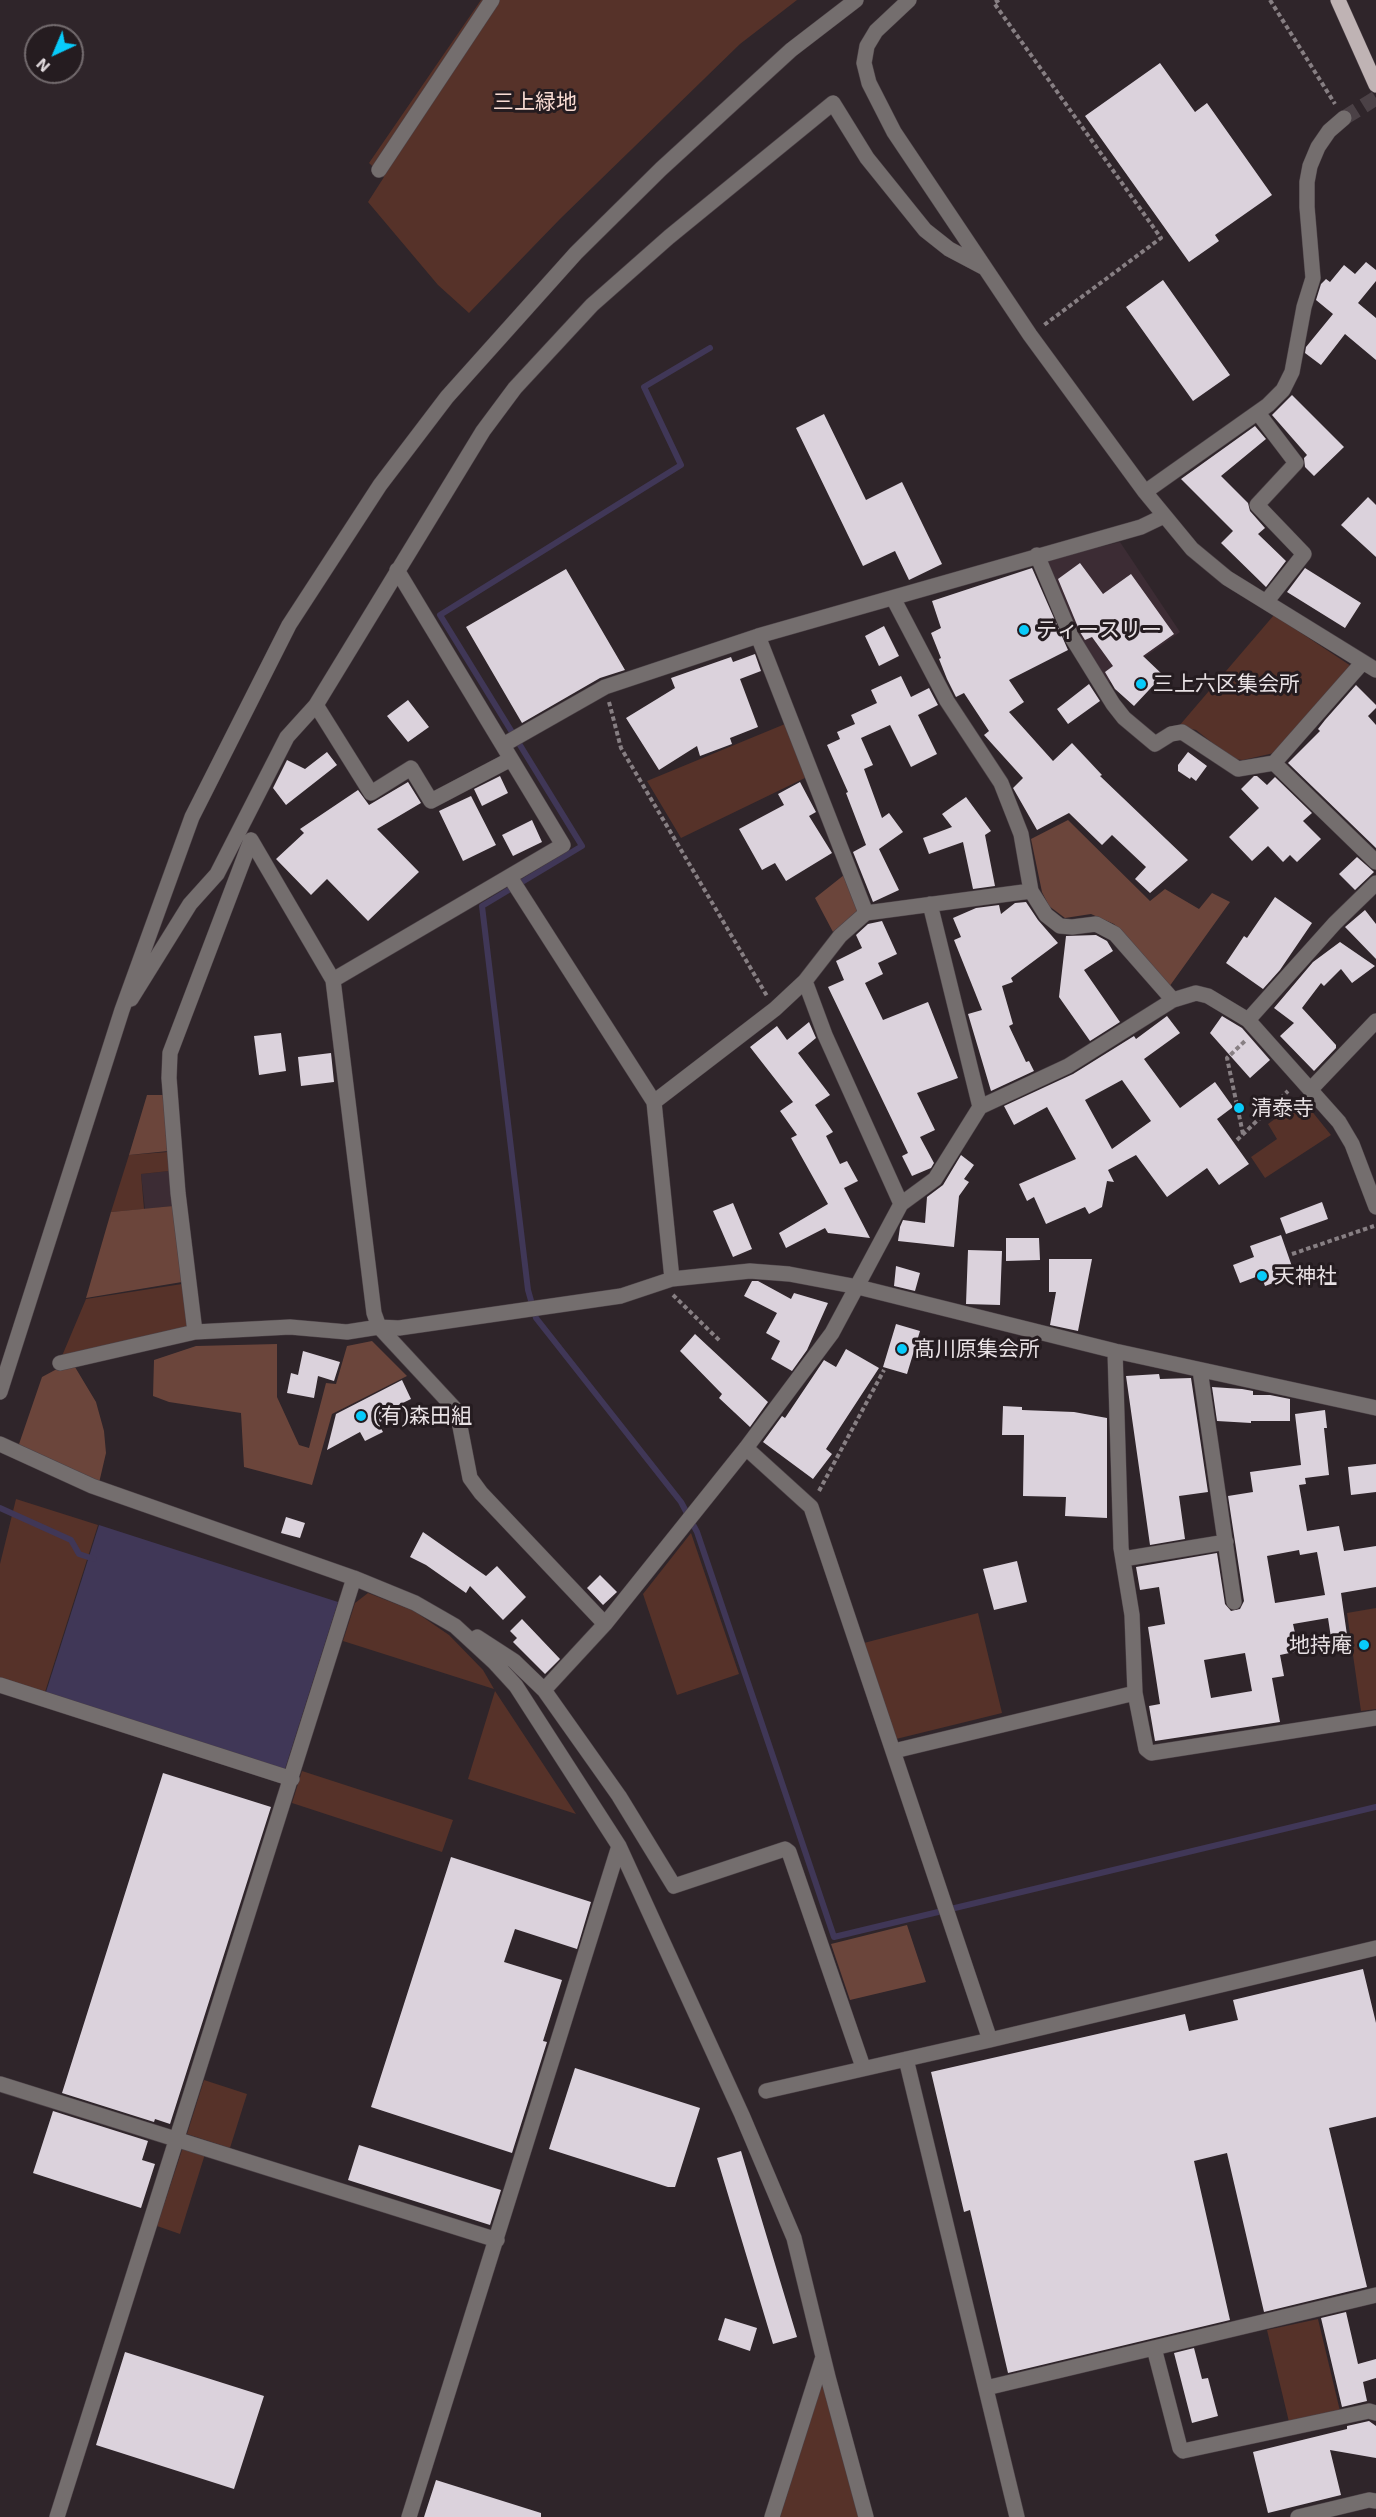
<!DOCTYPE html>
<meta charset="utf-8">
<style>
body{margin:0}
#map{position:relative;width:1376px;height:2517px;overflow:hidden;background:#2f252a;font-family:"Exo 2",sans-serif}
canvas{display:block}
.north{position:absolute;left:24px;top:24px;width:60px;height:60px;box-sizing:border-box;background:#251c20;border:2px solid #736b6e;border-radius:50%;rotate:224deg;font-size:16px;font-weight:700;line-height:24px;text-align:center;color:#e8e1e4}
.north::after{content:'';display:block;margin:auto;width:21px;height:27px;background:#08cbfa;clip-path:polygon(50% 0,100% 100%,50% 72%,0 100%)}
</style>
<div id="map">
<canvas width="1376" height="2517"></canvas>
<div class="north">N</div>
</div>
<script>
const context = document.querySelector('canvas').getContext('2d');
context.lineJoin = 'round';
function fillPath(path, color) { context.fillStyle = color; context.fill(path, 'evenodd'); }
const toPath = rows => new Path2D(rows.map(r => 'M' + r).join(''));
function stroke(path, color, width, dash) { context.strokeStyle = color; context.lineWidth = width; context.lineCap = dash ? 'butt' : 'round'; context.setLineDash(dash || []); context.stroke(path); }
function drawText(font, color, halo, rows, align = 'center') {
  context.font = font + ' "Exo 2","Noto Sans JP",sans-serif'; context.lineWidth = 6; context.setLineDash([]); context.textBaseline = 'middle'; context.strokeStyle = halo; context.fillStyle = color; for (const [text, x, y, turn = 0] of rows) {
    context.save(); context.translate(x, y); context.rotate((+turn || 0) * Math.PI / 180); context.textAlign = isNaN(turn) ? turn : align; if (halo) context.strokeText(text, 0, 0); context.fillText(text, 0, 0); context.restore();
  }
}
fillPath(toPath([
 [1120,542,1180,632,1107,684,1077,633,1047,560],
 [169,1171,173,1206,145,1209,141,1174]
]), '#3c2c34');
fillPath(toPath([
 [481,0,797,0,740,44,560,219,469,313,438,285,368,202,384,177,369,163],
 [1274,615,1351,666,1274,753,1243,760,1233,759,1196,730,1179,726],
 [785,724,807,777,681,838,647,781],
 [1302,1099,1331,1135,1265,1178,1251,1157,1277,1139,1268,1124],
 [168,1152,169,1171,141,1174,144,1209,111,1212,129,1155],
 [182,1284,189,1327,62,1356,86,1299],
 [16,1499,98,1525,45,1692,0,1678,0,1564],
 [691,1533,739,1674,677,1695,643,1594],
 [368,1593,414,1611,449,1635,483,1670,494,1689,343,1641,355,1603],
 [1376,1608,1376,1709,1361,1711,1347,1613],
 [978,1613,1002,1713,896,1739,864,1643],
 [495,1691,576,1814,468,1779],
 [302,1771,453,1820,442,1852,292,1803],
 [204,2080,247,2094,230,2148,187,2134],
 [183,2147,205,2154,180,2234,157,2226],
 [1318,2319,1340,2411,1289,2422,1267,2330],
 [823,2381,860,2517,780,2517]
]), '#563229');
fillPath(toPath([
 [1068,820,1150,901,1165,889,1199,909,1212,893,1230,902,1169,987,1114,924,1091,914,1065,918,1049,906,1042,892,1031,839],
 [844,875,859,911,833,932,815,898],
 [147,1095,164,1095,168,1151,129,1155],
 [173,1206,182,1282,86,1298,111,1212],
 [372,1341,407,1376,332,1414,312,1485,244,1467,241,1413,169,1402,153,1396,154,1360,196,1346,277,1344,277,1397,299,1445,309,1448,326,1383,336,1384,347,1346],
 [75,1367,96,1402,104,1431,106,1453,99,1483,18,1447,42,1377,55,1370],
 [907,1925,926,1982,850,2000,831,1944]
]), '#6b453b');
fillPath(toPath([
 [99,1525,338,1602,285,1769,46,1692]
]), '#403757');
stroke(toPath([
 [710,348,644,387,681,465,440,615,582,846,482,906,528,1290,536,1318,681,1502,697,1532,834,1937,1376,1807],
 [0,1508,71,1540,79,1554,94,1559]
]), '#403757', 6);
fillPath(toPath([
 [1160,63,1195,112,1207,103,1272,195,1215,235,1219,241,1189,262,1085,116],
 [1366,262,1376,270,1376,281,1358,303,1376,318,1376,360,1345,334,1321,365,1305,353,1306,347,1333,314,1316,300,1321,284,1326,279,1330,282,1344,265,1355,274],
 [1163,280,1230,375,1193,401,1126,307],
 [1292,395,1344,447,1314,476,1305,467,1304,458,1307,455,1272,415],
 [824,414,866,500,902,482,942,564,909,580,895,551,863,566,796,428],
 [1255,426,1266,439,1221,476,1248,503,1250,511,1265,528,1258,534,1286,561,1266,587,1221,543,1233,531,1181,479],
 [1368,497,1376,505,1376,557,1341,525],
 [1080,563,1103,594,1131,574,1174,634,1143,656,1163,675,1134,706,1115,689,1105,672,1113,666,1092,637,1085,640,1080,632,1058,579],
 [1032,568,1068,650,1009,680,1024,702,1009,712,1053,761,1072,743,1102,775,1100,776,1188,860,1150,893,1135,879,1146,867,1112,835,1102,845,1069,813,1037,830,1013,788,1023,778,984,735,989,731,964,693,956,697,947,679,939,659,941,658,931,633,941,628,932,601],
 [1305,568,1361,603,1345,628,1287,592],
 [566,569,625,670,600,678,522,723,466,627],
 [884,626,899,656,879,666,865,636],
 [755,654,761,671,740,679,758,727,730,738,732,744,700,756,697,746,659,770,626,718,675,688,671,678,731,657,733,662],
 [901,676,911,697,929,688,938,705,918,715,937,754,911,767,890,725,861,738,873,765,864,769,882,818,889,813,903,832,879,849,899,890,873,902,853,852,866,845,846,793,848,792,827,745,840,739,837,732,855,724,851,715,877,703,871,690],
 [1089,684,1100,701,1068,724,1057,709],
 [1356,685,1376,705,1376,708,1368,716,1376,725,1376,848,1288,763,1320,731,1318,729,1325,720],
 [408,700,429,727,408,742,387,716],
 [327,752,337,765,286,805,273,788,287,760,305,769],
 [1188,752,1207,766,1196,781,1191,777,1190,779,1178,771,1178,765],
 [500,776,508,793,482,806,474,789],
 [1254,776,1257,776,1267,785,1275,777,1312,813,1303,821,1321,839,1297,862,1290,855,1283,862,1268,846,1252,861,1229,837,1259,808,1241,789],
 [408,782,421,803,377,829,419,872,368,921,327,879,311,895,276,859,304,833,300,829,358,790,369,805],
 [800,782,816,812,809,816,832,853,786,881,775,863,762,870,739,829,784,805,778,794],
 [471,796,496,845,463,861,439,811],
 [966,797,991,831,985,835,995,886,973,889,963,842,929,854,923,838,952,827,942,814],
 [532,820,542,842,513,856,502,835],
 [1357,857,1374,872,1355,890,1339,874],
 [1275,897,1312,923,1280,970,1263,989,1226,963,1244,936,1247,938],
 [1026,902,1038,920,1058,943,1011,978,1013,982,1002,986,1013,1024,1009,1026,1026,1062,1029,1061,1034,1071,991,1091,968,1014,982,1010,954,940,961,937,953,918,976,908,999,905,1001,914,1015,903],
 [1365,910,1376,924,1376,959,1345,927],
 [882,921,897,954,878,963,883,974,865,983,883,1020,928,1002,958,1078,917,1093,935,1130,920,1137,934,1163,931,1168,912,1176,902,1156,908,1153,828,987,844,980,836,961,862,948,856,935,868,924],
 [1096,935,1107,941,1113,951,1084,970,1120,1022,1090,1041,1059,997,1066,936],
 [1340,942,1375,966,1352,983,1341,969,1324,986,1321,983,1302,1008,1336,1045,1336,1048,1314,1071,1280,1036,1294,1023,1274,1008,1313,962],
 [1167,1016,1180,1033,1144,1059,1180,1108,1215,1082,1233,1107,1217,1119,1249,1164,1219,1185,1207,1168,1167,1197,1136,1155,1108,1170,1114,1182,1107,1181,1102,1207,1089,1214,1085,1207,1046,1224,1034,1197,1027,1201,1019,1184,1076,1159,1047,1107,1014,1125,1004,1106,1073,1074,1134,1036,1136,1039],
 [1122,1080,1151,1121,1112,1149,1085,1100],
 [1222,1016,1242,1028,1270,1060,1250,1078,1210,1033],
 [809,1022,816,1038,798,1053,830,1095,815,1105,833,1132,826,1136,840,1164,847,1161,858,1181,844,1188,870,1238,828,1233,825,1228,786,1248,779,1233,828,1204,791,1138,797,1135,780,1111,793,1102,750,1047,777,1026,787,1040],
 [281,1033,286,1071,259,1075,254,1036],
 [331,1053,334,1082,301,1086,298,1057],
 [961,1155,974,1165,964,1179,969,1182,959,1196,954,1247,898,1241,900,1227,903,1220,925,1223,927,1197,943,1185],
 [1322,1202,1328,1219,1286,1234,1280,1218],
 [733,1203,752,1249,733,1257,713,1211],
 [1281,1235,1295,1275,1265,1286,1261,1275,1240,1283,1233,1265,1254,1257,1250,1246],
 [1006,1238,1039,1238,1040,1260,1006,1261],
 [968,1250,1002,1251,1000,1305,966,1304],
 [1049,1259,1092,1259,1078,1331,1050,1325,1056,1292,1049,1292],
 [896,1266,920,1273,915,1291,894,1286],
 [752,1281,758,1281,791,1299,794,1293,828,1303,807,1350,792,1371,771,1359,780,1341,766,1333,777,1313,744,1296],
 [896,1324,920,1331,907,1374,883,1367],
 [695,1334,768,1402,750,1427,719,1398,722,1394,680,1351],
 [846,1349,879,1368,826,1449,832,1454,813,1479,763,1442,782,1416,785,1418,824,1360,836,1367],
 [303,1351,340,1362,334,1381,318,1376,314,1398,287,1393,291,1373,298,1375],
 [1159,1374,1160,1379,1191,1378,1208,1492,1179,1496,1185,1539,1150,1545,1126,1376],
 [402,1380,411,1399,382,1413,385,1419,378,1423,383,1432,365,1441,360,1432,327,1450,336,1414],
 [1212,1387,1242,1389,1253,1391,1253,1395,1270,1395,1290,1399,1290,1421,1251,1421,1251,1423,1217,1421],
 [1003,1406,1022,1407,1022,1410,1074,1412,1107,1418,1107,1518,1065,1516,1066,1497,1023,1496,1024,1435,1002,1435],
 [1325,1410,1327,1428,1324,1428,1329,1475,1305,1478,1306,1484,1299,1485,1307,1531,1339,1526,1344,1551,1376,1546,1376,1587,1341,1593,1349,1649,1333,1651,1328,1618,1293,1624,1299,1651,1280,1655,1284,1676,1272,1678,1280,1722,1155,1741,1149,1706,1160,1704,1148,1627,1165,1624,1159,1587,1140,1590,1136,1567,1217,1553,1225,1604,1231,1611,1240,1609,1244,1601,1228,1496,1253,1492,1250,1472,1301,1465,1295,1414],
 [1299,1550,1300,1555,1317,1552,1325,1595,1275,1603,1267,1556],
 [1245,1653,1252,1691,1211,1698,1204,1660],
 [1376,1464,1376,1492,1351,1495,1348,1467],
 [286,1517,305,1523,300,1538,281,1533],
 [423,1532,486,1576,497,1566,526,1597,503,1620,470,1586,466,1593,426,1565,410,1557],
 [1017,1561,1027,1602,994,1610,983,1569],
 [600,1575,617,1592,603,1605,587,1588],
 [522,1619,560,1659,545,1674,513,1642,517,1638,510,1631],
 [163,1773,271,1807,170,2124,155,2119,154,2122,62,2093],
 [451,1857,591,1902,577,1949,515,1929,504,1962,562,1980,543,2041,547,2042,512,2153,371,2107],
 [1363,1969,1376,2023,1376,2117,1329,2128,1367,2287,1264,2312,1227,2153,1194,2161,1230,2320,1008,2373,970,2210,964,2212,931,2072,1185,2014,1189,2031,1238,2020,1233,2000],
 [575,2068,700,2108,675,2187,668,2187,549,2149],
 [53,2111,148,2141,142,2160,155,2164,141,2208,33,2173],
 [359,2145,501,2190,490,2225,348,2180],
 [741,2151,797,2337,773,2344,717,2158],
 [1346,2312,1358,2364,1376,2359,1376,2378,1363,2382,1367,2401,1342,2407,1321,2318],
 [725,2318,757,2328,750,2351,718,2340],
 [1194,2348,1202,2379,1208,2378,1218,2416,1192,2423,1174,2353],
 [125,2352,264,2396,234,2489,96,2445],
 [1369,2421,1376,2426,1376,2458,1330,2450,1341,2495,1268,2513,1253,2452,1347,2429,1347,2426],
 [436,2480,541,2513,541,2517,424,2517]
]), '#dbd2dc');
stroke(toPath([
 [1344,118,1376,98]
]), '#4b4146', 15, [15, 8]);
const minor = toPath([
 [909,0,876,31,867,46,864,63,869,83,894,132,1030,335,1145,492,1192,549,1227,578,1376,670],
 [379,170,492,0],
 [1258,413,1296,463,1257,505,1304,554,1266,602],
 [1145,492,1268,405,1283,390,1292,372,1304,307,1313,278,1307,207,1307,182,1310,166,1318,147,1329,131,1344,118],
 [1037,555,1071,636,1113,704,1124,718,1155,744,1171,734,1182,732,1238,769,1274,763,1363,662],
 [893,598,947,701,1001,783,1021,834,1031,891],
 [758,636,866,913],
 [316,705,371,793,411,768,431,801,511,759],
 [503,745,605,687,758,636,1141,527,1164,516],
 [1274,763,1376,862],
 [251,840,333,980,374,1313,379,1327,457,1411,470,1478,481,1493,605,1624],
 [510,877,654,1102,672,1279],
 [930,904,980,1107],
 [333,980,563,845,397,570],
 [805,981,825,1035,901,1204],
 [131,999,190,904,217,874,287,737,316,705,483,431,515,388,592,305,669,237,833,103,867,158,925,230,949,249,983,267],
 [1248,1020,1335,923,1376,883],
 [1311,1089,1376,1021],
 [654,1102,775,1009,805,981,840,936,866,913,1031,891,1046,915,1060,926,1072,927,1096,924,1115,934,1173,1000],
 [195,1332,178,1193,169,1078,170,1053,251,840],
 [1115,1351,1121,1548,1132,1615,1135,1693,1146,1749,1151,1753,1376,1718],
 [60,1363,195,1332,290,1327,347,1332,379,1327,399,1328,621,1296,672,1279,750,1271,789,1274,858,1287,1115,1351,1376,1408],
 [1200,1370,1234,1602],
 [0,1392,122,1010,192,817,289,625,380,485,447,397,576,253,661,169,791,50,856,0],
 [0,1444,92,1486,354,1578,415,1603,455,1626,494,1662,516,1686,619,1846,742,2115,794,2238,828,2377,866,2517],
 [746,1448,811,1507,990,2040],
 [1123,1559,1226,1542],
 [477,1637,514,1661,544,1690,619,1796,674,1886,785,1849,789,1852,863,2067],
 [0,1685,292,1779],
 [544,1690,605,1624,746,1448,832,1333,901,1204,935,1179,980,1107,1068,1066,1173,1000,1196,993,1208,996,1248,1020,1339,1122,1352,1144,1376,1207],
 [894,1751,1135,1693],
 [906,2059,1017,2517],
 [0,2084,497,2240],
 [766,2091,990,2040,1376,1948],
 [1154,2348,1180,2448,1183,2451,1369,2411,1376,2413],
 [986,2388,1376,2295],
 [57,2517,354,1578],
 [409,2517,619,1846],
 [772,2517,823,2357],
 [1298,2517,1369,2500,1376,2501]
]);
const major = toPath([
 [1338,0,1376,85]
]);
stroke(minor, '#4d4348', 16);
stroke(major, '#4d4348', 16);
stroke(toPath([
 [999,0,994,3,1161,238,1044,325],
 [1270,0,1335,104],
 [609,702,621,748,767,996],
 [1243,1134,1227,1058,1245,1041],
 [1237,1140,1288,1091],
 [1292,1254,1374,1226],
 [673,1295,720,1341],
 [819,1491,884,1370]
]), '#877f83', 4, [4.5, 3]);
stroke(minor, '#746e6e', 15);
stroke(major, '#bfb3b4', 15);
for (const [x, y, r, color] of [
 [1024,630,6,"#08cbfa"],
 [1141,684,6,"#08cbfa"],
 [1239,1108,6,"#08cbfa"],
 [1262,1276,6,"#08cbfa"],
 [902,1349,6,"#08cbfa"],
 [361,1416,6,"#08cbfa"],
 [1364,1645,6,"#08cbfa"]
]) { const dot = new Path2D(); dot.arc(x, y, r, 0, 2 * Math.PI); context.fillStyle = color; context.fill(dot); stroke(dot, '#251c20', 2); }
drawText('21px', '#f8dbd3', '#251c20', [
 ["三上緑地",535,102]
]);
drawText('21px', '#e8e1e4', '#251c20', [
 ["ティースリー",1036,630],
 ["三上六区集会所",1153,684],
 ["清泰寺",1251,1108],
 ["天神社",1274,1276],
 ["髙川原集会所",914,1349],
 ["(有)森田組",373,1416],
 ["地持庵",1352,1645,"right"]
], 'left');
</script>
